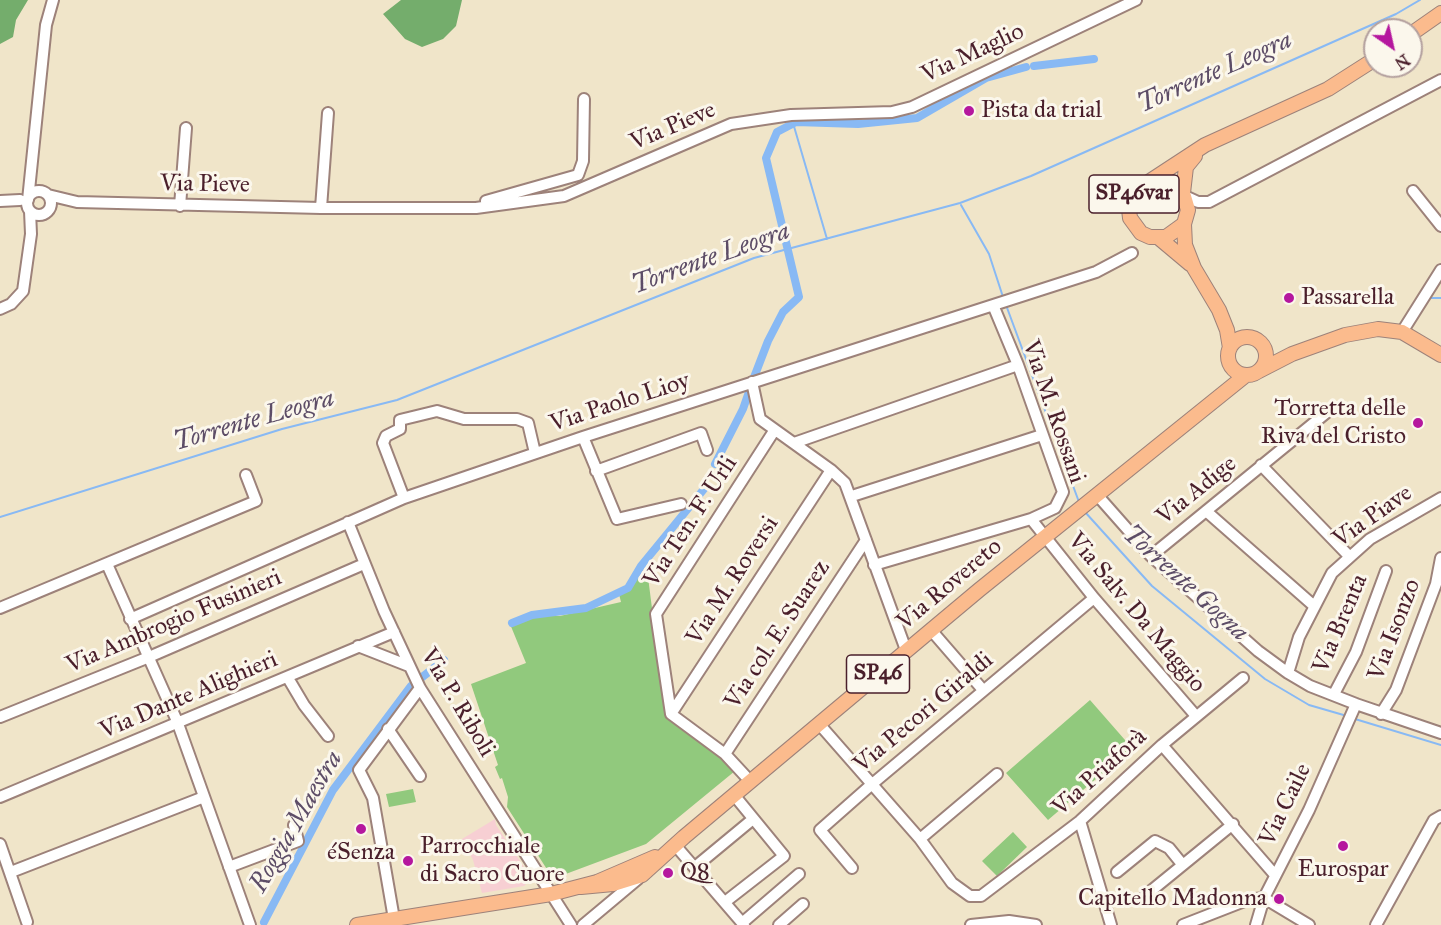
<!DOCTYPE html>
<meta charset="utf-8">
<style>
body{margin:0}
#map{position:relative;width:1441px;height:925px;overflow:hidden;background:#f0e5c9;font-family:"IM FELL Great Primer",serif}
canvas{display:block}
.north{position:absolute;left:1363px;top:18px;width:60px;height:60px;box-sizing:border-box;background:#fbf7ec;border:2px solid #b4a19f;border-radius:50%;rotate:146deg;font-size:16px;font-weight:700;line-height:24px;text-align:center;color:#4a1f2b}
.north::after{content:'';display:block;margin:auto;width:21px;height:27px;background:#b5179e;clip-path:polygon(50% 0,100% 100%,50% 72%,0 100%)}
</style>
<div id="map">
<canvas width="1441" height="925"></canvas>
<div class="north">N</div>
</div>
<script>
const context = document.querySelector('canvas').getContext('2d');
context.lineJoin = 'round';
function fillPath(path, color) { context.fillStyle = color; context.fill(path, 'evenodd'); }
const toPath = rows => new Path2D(rows.map(r => 'M' + r).join(''));
function stroke(path, color, width, dash) { context.strokeStyle = color; context.lineWidth = width; context.lineCap = dash ? 'butt' : 'round'; context.setLineDash(dash || []); context.stroke(path); }
function drawText(font, color, halo, rows, align = 'center') {
  context.font = font + ' "IM FELL Great Primer",serif'; context.lineWidth = 6; context.setLineDash([]); context.textBaseline = 'middle'; context.strokeStyle = halo; context.fillStyle = color; for (const [text, x, y, turn = 0] of rows) {
    context.save(); context.translate(x, y); context.rotate((+turn || 0) * Math.PI / 180); context.textAlign = isNaN(turn) ? turn : align; if (halo) context.strokeText(text, 0, 0); context.fillText(text, 0, 0); context.restore();
  }
}
fillPath(toPath([
 [495,819,496,825,530,876,530,880,524,886,482,893,473,860,462,839]
]), '#f7cfd3');
fillPath(toPath([
 [648,577,666,718,726,758,735,771,646,844,555,878,550,874,507,807,508,797,502,778,500,779,495,767,498,765,471,684,526,663,510,624,537,616,560,616,621,602,619,594,637,578],
 [1090,700,1132,748,1048,820,1006,773],
 [413,789,416,802,389,807,386,794],
 [1013,832,1027,847,997,876,982,861]
]), '#91c97d');
fillPath(toPath([
 [0,0,28,0,16,20,13,37,0,44],
 [401,0,462,0,456,26,443,39,422,47,405,39,383,14]
]), '#74ad6c');
stroke(toPath([
 [793,123,827,239],
 [961,205,989,254,1003,297],
 [1429,298,1441,298],
 [1006,305,1079,502],
 [1085,512,1152,586,1265,679,1309,705,1347,716],
 [0,517,282,429,397,400,754,258,960,203,1031,176,1396,14,1420,0],
 [1355,719,1441,745]
]), '#88b9f4', 2);
stroke(toPath([
 [1034,66,1094,59],
 [753,380,768,341,783,312,799,297,766,158,777,132,796,122,858,124,917,118,986,78,1026,67],
 [715,464,743,409,751,386],
 [512,623,532,615,586,608,628,588,641,566,704,489],
 [421,678,444,660],
 [264,922,333,790,411,686]
]), '#88b9f4', 8);
const minor = toPath([
 [1413,191,1441,226],
 '27 203a12 12 0 1 1 24 0a12 12 0 1 1-24 0Z',
 [48,195,77,202,321,208,476,208,564,196,731,124,791,115,892,112,912,107,1136,0],
 [1185,196,1198,202,1209,202,1441,80],
 [28,200,46,25,53,0],
 [0,201,20,200],
 [486,201,578,175,583,161,584,99],
 [180,206,186,128],
 [321,208,328,113],
 [993,305,1018,365,1063,492,1055,508,1031,519],
 [0,309,11,304,23,291,31,234,30,211],
 [1402,332,1441,270],
 [752,382,760,419,831,470,845,483,906,650],
 [583,437,617,519,681,504],
 [794,443,1018,365],
 [1261,465,1349,556],
 [596,471,701,433,707,450],
 [852,496,1042,435],
 [1098,496,1151,556,1258,651,1288,673,1310,686,1356,704,1441,733],
 [404,498,383,443,386,436,400,429,400,420,437,411,464,419,517,419,528,423,535,453],
 [1206,511,1313,605],
 [348,522,384,611,420,688,571,925],
 [1151,556,1326,413],
 [107,564,177,721,250,925],
 [874,565,1031,519,1094,598,1196,716],
 [0,608,256,501,246,475],
 [130,619,404,498,583,437,1096,272,1132,253],
 [931,630,983,690],
 [358,646,409,666],
 [1288,673,1299,637,1332,573,1370,539,1441,498],
 [288,678,304,705,328,736],
 [1334,694,1356,652,1386,571],
 [671,714,831,470],
 [1381,714,1396,690,1436,584,1441,558],
 [0,717,149,657,364,564],
 [820,725,920,839,952,883,970,896,981,896,1080,821,1162,745,1243,678],
 [388,729,420,776],
 [1162,745,1275,875],
 [725,754,866,540],
 [750,781,725,754,671,714,656,614,774,431],
 [0,797,394,632],
 [1080,821,1111,925],
 [920,839,997,774],
 [0,844,27,922],
 [675,845,744,925],
 [229,867,298,841,294,825],
 [695,867,753,819],
 [852,868,820,830,871,785,1094,598],
 [11,872,204,797],
 [1117,872,1155,841,1169,848,1182,864],
 [1146,895,1233,824],
 [725,902,784,856,734,795],
 [394,919,373,798,359,770,420,688],
 [742,923,799,874],
 [583,925,638,879],
 [779,925,803,904],
 [971,925,1009,921,1036,925],
 [1183,925,1247,900,1264,898,1309,925],
 [1256,925,1264,898,1309,810,1356,704],
 [1376,925,1434,820,1441,816]
]);
const major = toPath([
 [1411,34,1441,13],
 [1150,181,1205,145,1328,89,1375,59],
 [1183,193,1186,167,1195,156],
 [1184,224,1166,237,1150,237,1141,233,1130,218,1129,209,1135,191,1150,181,1160,180,1169,181,1183,193,1188,210,1184,224,1185,245,1194,268,1219,310,1227,330,1230,348],
 [1159,238,1190,264],
 '1228 356a19 19 0 1 1 38 0a19 19 0 1 1-38 0Z',
 [1257,372,1292,354,1345,335,1378,329,1402,332,1441,355],
 [581,887,613,884,642,875,684,837,979,590,1246,375],
 [357,925,551,894,597,882,655,857]
]);
stroke(minor, '#9d827a', 14);
stroke(major, '#9d827a', 16);
stroke(minor, '#fff', 10);
stroke(major, '#fbbb8d', 14);
for (const [x, y, r, color] of [
 [969,111,6,"#b5179e"],
 [1289,298,6,"#b5179e"],
 [1418,423,6,"#b5179e"],
 [361,829,6,"#b5179e"],
 [1343,846,6,"#b5179e"],
 [408,861,6,"#b5179e"],
 [668,873,6,"#b5179e"],
 [1279,899,6,"#b5179e"]
]) { const dot = new Path2D(); dot.arc(x, y, r, 0, 2 * Math.PI); context.fillStyle = color; context.fill(dot); stroke(dot, '#fbf7ec', 2); }
for (const [x, y, w] of [
 [1134,194,90],
 [878,674,63]
]) { const box = new Path2D(); box.roundRect(x - w / 2, y - 19, w, 38, 4.5); context.fillStyle = '#fbf7ec'; context.fill(box); stroke(box, '#4a1f2b', 1.5); }
drawText('bold 22px', '#4a1f2b', null, [
 ["SP46var",1134,194],
 ["SP46",878,674]
]);
drawText('24px', '#4a1f2b', '#fbf7ec', [
 ["Via Maglio",973,54,-25],
 ["Via Pieve",673,127,-23],
 ["Via Pieve",205,185,1],
 ["Via Paolo Lioy",620,403,-18],
 ["Via M. Rossani",1053,412,71],
 ["Via Adige",1197,491,-39],
 ["Via Piave",1373,517,-35],
 ["Via Ten. F. Urli",691,522,-57],
 ["Via M. Roversi",733,581,-57],
 ["Via Rovereto",950,585,-40],
 ["Via Salv. Da Maggio",1136,613,50],
 ["Via Ambrogio Fusinieri",174,622,-23],
 ["Via Brenta",1341,624,-67],
 ["Via Isonzo",1395,630,-69],
 ["Via col. E. Suarez",778,635,-57],
 ["Via Dante Alighieri",189,696,-23],
 ["Via P. Riboli",457,703,59],
 ["Via Pecori Giraldi",924,713,-40],
 ["Via Priaforà",1100,773,-42],
 ["Via Caile",1286,805,-64]
]);
drawText('24px', '#4a1f2b', '#fbf7ec', [
 ["Pista da trial",981,111],
 ["Passarella",1301,298],
 ["Torretta delle",1406,409,"right"],
 ["Riva del Cristo",1406,437,"right"],
 ["Parrocchiale",420,847],
 ["di Sacro Cuore",420,875],
 ["éSenza",361,853,"center"],
 ["Eurospar",1343,870,"center"],
 ["Q8",680,873],
 ["Capitello Madonna",1267,899,"right"]
], 'left');
drawText('italic 26px', '#5d4d67', '#fbf7ec', [
 ["Torrente Leogra",1215,73,-24],
 ["Torrente Leogra",711,259,-20],
 ["Torrente Leogra",254,421,-16],
 ["Torrente Gogna",1185,584,42],
 ["Roggia Maestra",297,822,-60]
]);
</script>
